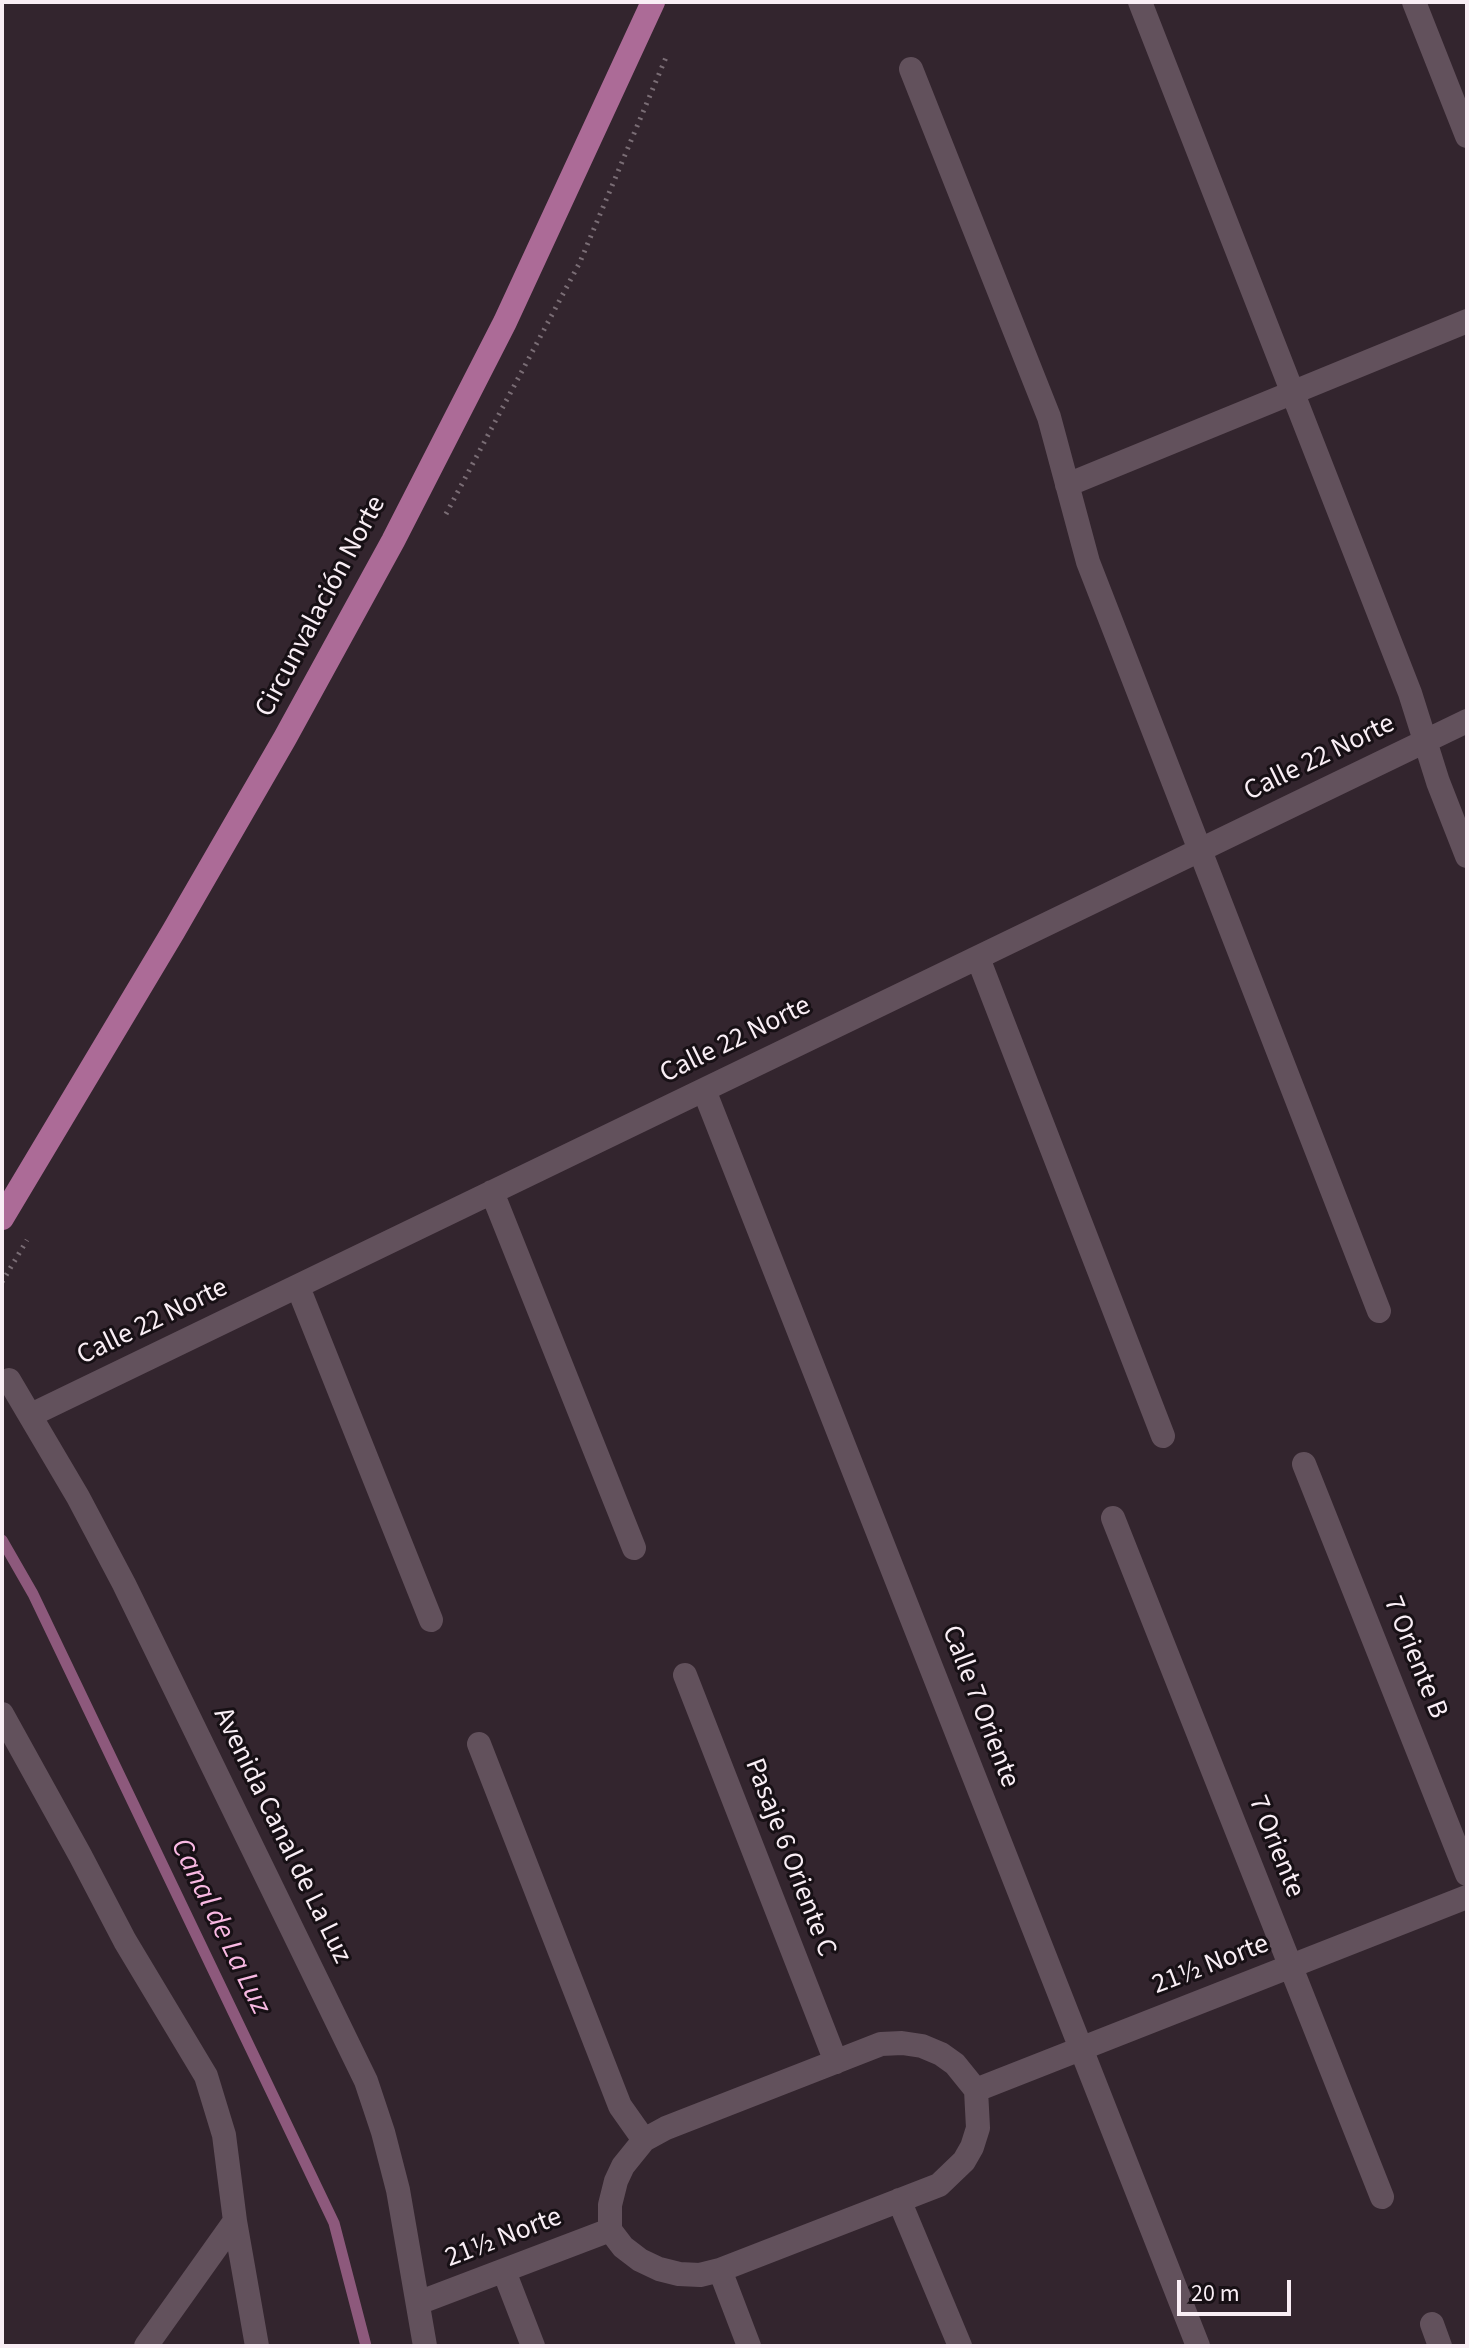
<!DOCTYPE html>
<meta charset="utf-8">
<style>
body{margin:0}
#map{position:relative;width:1469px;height:2348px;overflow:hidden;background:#33252e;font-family:"Source Sans 3",sans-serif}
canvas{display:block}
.frame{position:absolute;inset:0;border:4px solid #f9eef5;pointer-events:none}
.scale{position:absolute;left:1177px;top:2280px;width:114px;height:36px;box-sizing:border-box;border:4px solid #f9eef5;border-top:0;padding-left:10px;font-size:24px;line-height:28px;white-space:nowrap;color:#f9eef5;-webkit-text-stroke:6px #171015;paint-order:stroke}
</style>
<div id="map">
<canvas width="1469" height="2348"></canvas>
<div class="frame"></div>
<div class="scale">20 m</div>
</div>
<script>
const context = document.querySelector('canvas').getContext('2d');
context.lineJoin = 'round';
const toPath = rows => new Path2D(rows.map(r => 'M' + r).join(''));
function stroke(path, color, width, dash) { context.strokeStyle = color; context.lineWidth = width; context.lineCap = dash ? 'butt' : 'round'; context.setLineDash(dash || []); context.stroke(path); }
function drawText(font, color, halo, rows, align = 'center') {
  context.font = font + ' "Source Sans 3",sans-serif'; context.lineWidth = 6; context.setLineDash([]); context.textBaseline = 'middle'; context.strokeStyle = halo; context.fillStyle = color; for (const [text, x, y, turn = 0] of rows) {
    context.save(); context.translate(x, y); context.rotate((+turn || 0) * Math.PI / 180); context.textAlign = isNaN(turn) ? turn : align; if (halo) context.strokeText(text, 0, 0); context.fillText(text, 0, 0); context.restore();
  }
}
stroke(toPath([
 [2,1540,33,1594,334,2223,366,2346]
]), '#8d597c', 11);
stroke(toPath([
 [446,514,580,262,667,55],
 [2,1282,27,1240]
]), '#7a6d75', 5, [2, 6]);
stroke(toPath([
 [1140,2,1410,693,1438,782,1467,856],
 [1414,2,1467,136],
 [911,69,1049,417,1088,562,1379,1311],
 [1067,485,1467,321],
 [978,958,1163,1436],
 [704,1090,1198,2346],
 [492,1192,634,1548],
 [298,1287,431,1620],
 [9,1380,78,1497,124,1584,366,2081,383,2132,398,2190,425,2346],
 [31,1415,1467,721],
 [1304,1464,1467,1874],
 [1113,1518,1382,2197],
 [685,1675,836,2062],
 [2,1714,80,1855,125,1941,206,2076,224,2135,235,2221,257,2346],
 [479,1744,620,2106,644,2140],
 [902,2043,922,2046,941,2054,955,2064,976,2090,978,2128,972,2147,964,2161,939,2185,720,2270,700,2275,679,2274,659,2269,640,2260,623,2247,610,2230,610,2205,616,2181,623,2166,644,2140,666,2128,881,2044,902,2043],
 [976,2090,1467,1897],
 [899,2200,960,2346],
 [720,2270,749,2346],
 [504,2271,533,2346],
 [418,2303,610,2230],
 [1432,2324,1440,2346],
 [146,2346,235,2221]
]), '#62515c', 24);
stroke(toPath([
 [2,1218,173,932,285,738,393,541,505,322,653,2]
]), '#ac6b97', 24);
drawText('28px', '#f9eef5', '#171015', [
 ["Circunvalación Norte",322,607,-62],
 ["Calle 22 Norte",1320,759,-26],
 ["Calle 22 Norte",736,1041,-26],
 ["Calle 22 Norte",153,1323,-26],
 ["7 Oriente B",1414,1658,68],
 ["Calle 7 Oriente",979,1707,69],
 ["Avenida Canal de La Luz",281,1836,64],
 ["7 Oriente",1275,1847,68],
 ["Pasaje 6 Oriente C",789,1858,69],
 ["21½ Norte",1211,1966,-21],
 ["21½ Norte",504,2239,-21]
]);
drawText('italic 30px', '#f9b9e3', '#171015', [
 ["Canal de La Luz",219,1927,64]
]);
</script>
